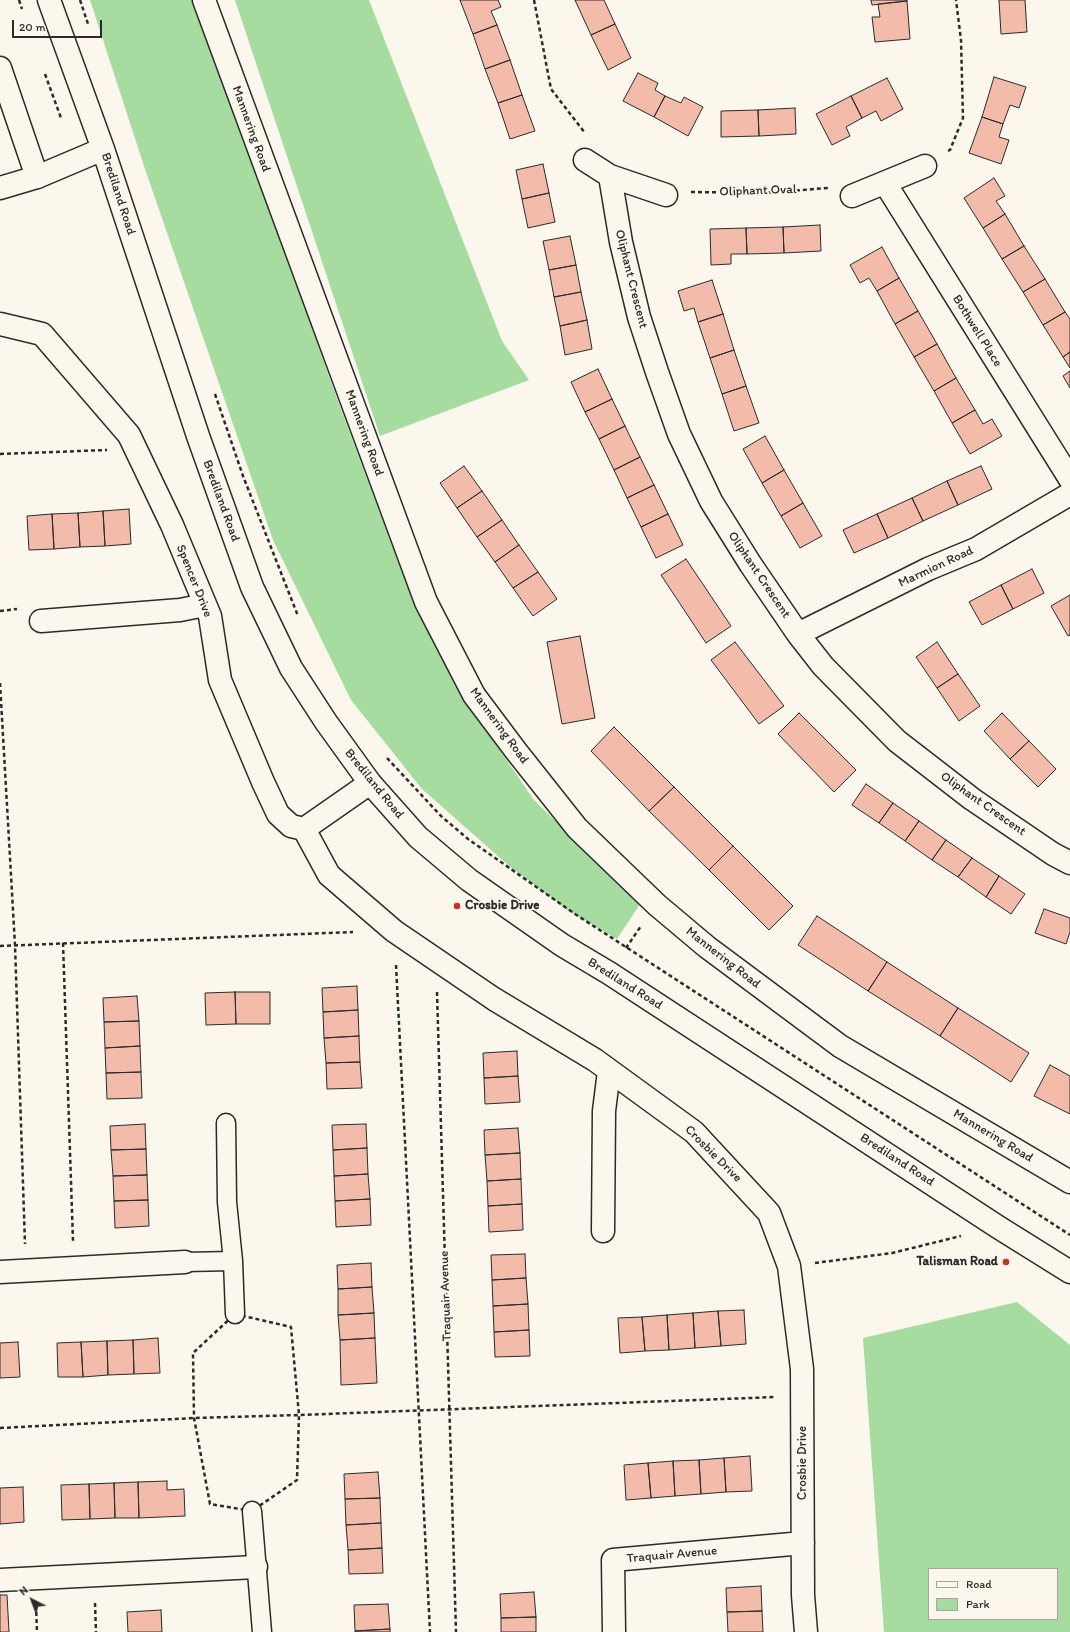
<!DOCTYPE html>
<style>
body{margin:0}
#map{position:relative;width:1070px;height:1632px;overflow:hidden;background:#fbf7ec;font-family:Itim,sans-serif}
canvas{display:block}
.legend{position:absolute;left:928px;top:1568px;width:130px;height:52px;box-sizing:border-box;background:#fbf7ec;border:1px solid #a8a59f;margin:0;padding:5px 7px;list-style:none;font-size:12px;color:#2b2b2b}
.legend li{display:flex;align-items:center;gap:8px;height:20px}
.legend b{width:20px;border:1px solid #a8a59f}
.north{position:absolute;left:12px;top:1580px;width:40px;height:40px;-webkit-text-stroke:3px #fbf7ec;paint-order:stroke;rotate:318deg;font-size:11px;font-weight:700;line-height:16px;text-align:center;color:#2b2b2b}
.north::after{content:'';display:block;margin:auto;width:14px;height:18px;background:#2b2b2b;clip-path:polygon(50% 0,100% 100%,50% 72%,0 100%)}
.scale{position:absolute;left:12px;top:20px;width:90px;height:18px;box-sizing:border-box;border:2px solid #2b2b2b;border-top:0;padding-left:5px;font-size:12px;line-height:14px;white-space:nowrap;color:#2b2b2b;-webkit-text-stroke:3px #fbf7ec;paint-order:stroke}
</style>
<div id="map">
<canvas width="1070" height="1632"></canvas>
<ul class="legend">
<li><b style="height:5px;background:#fbf7ec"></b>Road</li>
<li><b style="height:11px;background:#a6dca0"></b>Park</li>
</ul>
<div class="north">N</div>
<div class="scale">20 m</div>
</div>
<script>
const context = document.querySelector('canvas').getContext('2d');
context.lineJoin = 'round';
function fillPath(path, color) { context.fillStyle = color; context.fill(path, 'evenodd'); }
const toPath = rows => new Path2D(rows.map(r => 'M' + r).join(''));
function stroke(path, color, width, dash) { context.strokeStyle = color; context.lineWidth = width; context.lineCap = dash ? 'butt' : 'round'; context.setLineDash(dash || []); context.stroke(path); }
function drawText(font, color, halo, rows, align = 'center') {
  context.font = font + ' Itim,sans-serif'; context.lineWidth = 3.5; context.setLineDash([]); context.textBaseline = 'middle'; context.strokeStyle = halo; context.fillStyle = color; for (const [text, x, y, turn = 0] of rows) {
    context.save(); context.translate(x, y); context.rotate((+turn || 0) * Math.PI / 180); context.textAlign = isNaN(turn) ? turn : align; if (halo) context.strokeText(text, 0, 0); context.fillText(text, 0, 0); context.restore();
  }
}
fillPath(toPath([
 [90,0,199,0,328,374,400,567,458,689,534,800,640,904,617,939,567,910,508,865,422,789,351,700,273,540,144,166],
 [235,0,369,0,502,341,529,380,380,436],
 [1017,1302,1070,1345,1070,1632,884,1632,863,1338],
 [929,1569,1057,1569,1057,1619,929,1619]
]), '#a6dca0');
const building = toPath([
 [460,0,498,0,501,7,491,11,497,25,473,34,460,0],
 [575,0,604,0,615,24,591,35,575,0],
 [871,0,907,0,907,1,872,5,871,0],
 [999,0,1025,0,1027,32,1001,34,999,0],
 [907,1,910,39,875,42,872,17,880,17,878,4,907,1],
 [615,24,631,58,608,70,591,35,615,24],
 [497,25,510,60,485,69,473,34,497,25],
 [510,60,522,95,498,103,485,69,510,60],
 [638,73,658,83,655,90,665,96,654,117,623,101,638,73],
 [994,77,1026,87,1019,108,1010,105,1003,124,982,117,994,77],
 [887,78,903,109,881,121,876,111,862,118,851,96,887,78],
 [522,95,535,131,510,139,498,103,522,95],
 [665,96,681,103,684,97,703,107,688,136,654,117,665,96],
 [851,96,862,118,846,127,850,136,832,145,816,114,851,96],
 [795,108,796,134,759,136,758,110,795,108],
 [758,110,759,136,721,137,721,111,758,110],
 [982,117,1003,124,999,137,1009,140,1001,164,969,153,982,117],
 [543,164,549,193,522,199,516,170,543,164],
 [994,178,1005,196,996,201,1005,214,983,228,964,198,994,178],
 [549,193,555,222,528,228,522,199,549,193],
 [1005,214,1024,246,1002,259,983,228,1005,214],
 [820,225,821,251,784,253,783,227,820,225],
 [783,227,784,253,747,254,746,228,783,227],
 [746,228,747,254,731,254,731,264,711,265,710,229,746,228],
 [570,236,576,265,549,270,543,241,570,236],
 [1024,246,1045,279,1023,292,1002,259,1024,246],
 [882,247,899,278,877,291,869,278,860,283,850,265,882,247],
 [576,265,581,292,554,297,549,270,576,265],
 [899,278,918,311,895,324,877,291,899,278],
 [1045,279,1065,312,1043,325,1023,292,1045,279],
 [712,280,723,314,698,322,694,308,684,311,678,291,712,280],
 [581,292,587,320,560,326,554,297,581,292],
 [918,311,937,344,914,357,895,324,918,311],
 [1065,312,1070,319,1070,352,1063,357,1043,325,1065,312],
 [723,314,734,350,710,358,698,322,723,314],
 [587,320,592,349,565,355,560,326,587,320],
 [937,344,956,378,934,391,914,357,937,344],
 [734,350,746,386,722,394,710,358,734,350],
 [1070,352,1070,368,1063,357,1070,352],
 [598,369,612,399,585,412,571,382,598,369],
 [1070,371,1070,388,1063,376,1070,371],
 [956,378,975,410,952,423,934,391,956,378],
 [746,386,759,423,734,431,722,394,746,386],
 [612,399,625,426,599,439,585,412,612,399],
 [975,410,983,424,992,419,1002,436,970,454,952,423,975,410],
 [625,426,640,457,614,470,599,439,625,426],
 [765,436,784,470,762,483,743,449,765,436],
 [640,457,654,485,627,498,614,470,640,457],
 [464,466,482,491,457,508,440,483,464,466],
 [981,466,992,489,958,505,947,481,981,466],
 [784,470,803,503,781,516,762,483,784,470],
 [947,481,958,505,923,521,912,498,947,481],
 [654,485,668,514,641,527,627,498,654,485],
 [482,491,502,520,477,537,457,508,482,491],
 [912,498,923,521,888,538,877,514,912,498],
 [803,503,822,536,800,548,781,516,803,503],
 [129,509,131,544,105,546,103,511,129,509],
 [103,511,105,546,80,547,78,513,103,511],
 [78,513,80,547,54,549,52,514,78,513],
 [52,514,54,549,29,550,27,516,52,514],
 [668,514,683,545,656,558,641,527,668,514],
 [877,514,888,538,854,553,843,530,877,514],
 [502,520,519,545,495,562,477,537,502,520],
 [519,545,538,572,513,588,495,562,519,545],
 [686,559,731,626,706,643,661,575,686,559],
 [1032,569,1044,593,1013,609,1001,585,1032,569],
 [538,572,557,599,533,616,513,588,538,572],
 [1001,585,1013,609,982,625,969,602,1001,585],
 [1070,595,1070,635,1068,636,1051,606,1070,595],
 [580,636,595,718,562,724,547,642,580,636],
 [735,642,784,706,759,724,711,660,735,642],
 [937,642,958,674,937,688,916,657,937,642],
 [958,674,980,706,959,721,937,688,958,674],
 [799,713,856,770,834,792,778,734,799,713],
 [1002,713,1029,741,1010,759,984,731,1002,713],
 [614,727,674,787,649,811,591,751,614,727],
 [1029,741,1056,769,1038,787,1010,759,1029,741],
 [866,784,893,803,879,823,852,805,866,784],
 [674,787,733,846,709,870,649,811,674,787],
 [893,803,919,821,905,841,879,823,893,803],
 [919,821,946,840,932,860,905,841,919,821],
 [946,840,972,858,958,877,932,860,946,840],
 [733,846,793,906,769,930,709,870,733,846],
 [972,858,999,876,986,897,958,877,972,858],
 [999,876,1025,894,1011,914,986,897,999,876],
 [1044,909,1070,918,1070,932,1066,944,1035,933,1044,909],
 [817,916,887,962,868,991,798,945,817,916],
 [887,962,958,1008,940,1036,868,991,887,962],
 [357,986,358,1010,323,1012,322,988,357,986],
 [235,992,270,992,270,1024,236,1024,235,992],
 [235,992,236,1024,206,1025,205,993,235,992],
 [137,996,139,1021,104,1022,103,998,137,996],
 [958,1008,1029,1053,1011,1082,940,1036,958,1008],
 [358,1010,359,1036,324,1038,323,1012,358,1010],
 [139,1021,140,1046,105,1048,104,1022,139,1021],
 [359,1036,360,1062,326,1063,324,1038,359,1036],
 [140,1046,141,1072,106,1073,105,1048,140,1046],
 [517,1051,518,1076,484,1078,483,1053,517,1051],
 [360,1062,362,1088,327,1089,326,1063,360,1062],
 [1050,1065,1070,1076,1070,1114,1034,1096,1050,1065],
 [141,1072,142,1098,107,1099,106,1073,141,1072],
 [518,1076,520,1102,485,1104,484,1078,518,1076],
 [145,1124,146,1149,111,1150,110,1126,145,1124],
 [366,1124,367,1148,333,1150,332,1125,366,1124],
 [518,1128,520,1153,485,1155,484,1130,518,1128],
 [367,1148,368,1174,334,1176,333,1150,367,1148],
 [146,1149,147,1175,113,1176,111,1150,146,1149],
 [520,1153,521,1179,487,1181,485,1155,520,1153],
 [368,1174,370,1199,335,1201,334,1176,368,1174],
 [147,1175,148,1200,114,1201,113,1176,147,1175],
 [521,1179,522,1204,488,1206,487,1181,521,1179],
 [370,1199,371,1225,336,1227,335,1201,370,1199],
 [148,1200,149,1226,115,1228,114,1201,148,1200],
 [522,1204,523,1230,489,1232,488,1206,522,1204],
 [525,1254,526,1278,492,1280,491,1255,525,1254],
 [371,1263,372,1287,338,1289,337,1265,371,1263],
 [526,1278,528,1304,493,1306,492,1280,526,1278],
 [372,1287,374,1313,338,1315,338,1289,372,1287],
 [528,1304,529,1330,494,1332,493,1306,528,1304],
 [744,1310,746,1344,721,1346,718,1311,744,1310],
 [718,1311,721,1346,695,1348,693,1313,718,1311],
 [374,1313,375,1338,340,1340,338,1315,374,1313],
 [693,1313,695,1348,669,1350,667,1315,693,1313],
 [667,1315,669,1350,645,1351,642,1317,667,1315],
 [642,1317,645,1351,620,1353,618,1318,642,1317],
 [529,1330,530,1356,495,1357,494,1332,529,1330],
 [158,1338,160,1373,134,1374,133,1340,158,1338],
 [375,1338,377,1383,341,1385,340,1340,375,1338],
 [133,1340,134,1374,108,1375,107,1341,133,1340],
 [107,1341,108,1375,83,1377,81,1342,107,1341],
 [18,1342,20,1377,0,1378,0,1343,18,1342],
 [81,1342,83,1377,58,1377,57,1343,81,1342],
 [750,1456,752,1491,726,1492,724,1458,750,1456],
 [724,1458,726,1492,701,1494,699,1460,724,1458],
 [699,1460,701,1494,675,1496,673,1461,699,1460],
 [673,1461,675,1496,651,1498,648,1463,673,1461],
 [648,1463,651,1498,626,1500,624,1465,648,1463],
 [378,1472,380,1498,345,1499,344,1474,378,1472],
 [167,1481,167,1490,184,1489,185,1516,139,1518,138,1482,167,1481],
 [138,1482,139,1518,115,1518,114,1483,138,1482],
 [114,1483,115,1518,90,1519,89,1484,114,1483],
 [89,1484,90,1519,62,1520,61,1485,89,1484],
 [23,1487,24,1522,0,1524,0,1488,23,1487],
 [380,1498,381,1523,346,1525,345,1499,380,1498],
 [381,1523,382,1548,348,1550,346,1525,381,1523],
 [382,1548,383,1573,349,1574,348,1550,382,1548],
 [761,1586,762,1611,727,1612,726,1588,761,1586],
 [534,1592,536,1617,501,1618,500,1594,534,1592],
 [0,1595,7,1595,9,1632,0,1632,0,1595],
 [388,1604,390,1629,355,1631,354,1605,388,1604],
 [161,1610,162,1632,128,1632,127,1612,161,1610],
 [762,1611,763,1632,728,1632,727,1612,762,1611],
 [536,1617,536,1632,501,1632,501,1618,536,1617],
 [390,1629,390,1632,355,1632,355,1631,390,1629]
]);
fillPath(building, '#f3bbaa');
stroke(building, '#2b2b2b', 1);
const lane = toPath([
 [233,1261,235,1314],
 [185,1262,233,1261,227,1202,226,1123],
 [252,1511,262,1632]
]);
const street = toPath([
 [204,0,426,602,474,695,516,751,577,828,657,905,707,947,840,1046,1070,1182],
 [0,68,37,177],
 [585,160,610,176,666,195],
 [610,176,621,242,639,317,657,372,679,434,711,501,751,565,798,634,823,666,897,741,972,799,1053,854,1070,863],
 [885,183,1070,479],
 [852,196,925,166],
 [0,324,42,334,129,435,172,525,210,616,220,680,263,782,278,814,291,826,304,829,370,783],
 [41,621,180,610,205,605],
 [798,634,928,569,976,549,1070,494],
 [304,829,329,875,394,931,494,999,595,1060,694,1132,769,1213,789,1266,802,1369,803,1595,806,1632],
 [603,1231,604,1111,609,1071],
 [0,1272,185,1262],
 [0,1580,256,1567],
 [614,1632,613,1560,803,1543]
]);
const secondary = toPath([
 [49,0,103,149,198,436,252,587,291,668,326,722,370,783,418,837,469,880,562,945,609,973,998,1227,1070,1272],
 [0,188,37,177,103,149]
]);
stroke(lane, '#2b2b2b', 21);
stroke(street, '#2b2b2b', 25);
stroke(secondary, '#2b2b2b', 25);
stroke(toPath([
 [19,0,22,9],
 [80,0,88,24],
 [534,0,551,89,585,133],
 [45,74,61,118],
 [948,151,950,150,963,118,961,40,956,0],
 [691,192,763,193,828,188],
 [215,394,243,476,298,616],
 [0,454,107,450],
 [0,611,17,609],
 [0,683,15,945,25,1244],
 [387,758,441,816,468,839,575,914,1070,1235],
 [63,943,73,1241],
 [0,946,353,932],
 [626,948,641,926],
 [396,965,430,1632],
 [437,992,456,1632],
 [815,1263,892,1253,961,1236],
 [235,1314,291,1327,299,1415,297,1480,252,1511,210,1504,194,1418,193,1353,235,1314],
 [0,1428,194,1418,299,1415,776,1397],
 [95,1603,96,1632],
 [36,1605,37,1632]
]), '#2b2b2b', 2.5, [4, 3]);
stroke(lane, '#fbf7ec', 18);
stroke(street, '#fbf7ec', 22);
stroke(secondary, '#fbf7ec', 22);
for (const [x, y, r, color] of [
 [457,906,4,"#c8321e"],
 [1006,1262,4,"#c8321e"]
]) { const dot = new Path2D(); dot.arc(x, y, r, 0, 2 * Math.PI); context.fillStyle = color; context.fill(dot); stroke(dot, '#fbf7ec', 1.5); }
drawText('13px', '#2b2b2b', '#fbf7ec', [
 ["Mannering Road",251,129,70],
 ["Oliphant Oval",758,191,-2],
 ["Brediland Road",118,194,72],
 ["Oliphant Crescent",631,279,76],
 ["Bothwell Place",977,331,58],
 ["Mannering Road",364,433,70],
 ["Brediland Road",221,501,70],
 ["Marmion Road",936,567,-25],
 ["Oliphant Crescent",759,575,56],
 ["Spencer Drive",194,581,68],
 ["Mannering Road",499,726,54],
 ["Brediland Road",374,784,51],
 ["Oliphant Crescent",983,804,35],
 ["Mannering Road",723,958,38],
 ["Brediland Road",625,984,32],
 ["Mannering Road",993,1136,31],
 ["Crosbie Drive",713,1154,45],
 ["Brediland Road",897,1160,33],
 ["Traquair Avenue",446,1296,-92],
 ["Crosbie Drive",803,1463,-90],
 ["Traquair Avenue",672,1555,-5]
]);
drawText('bold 13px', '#2b2b2b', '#fbf7ec', [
 ["Crosbie Drive",465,906],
 ["Talisman Road",998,1262,"right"]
], 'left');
</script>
